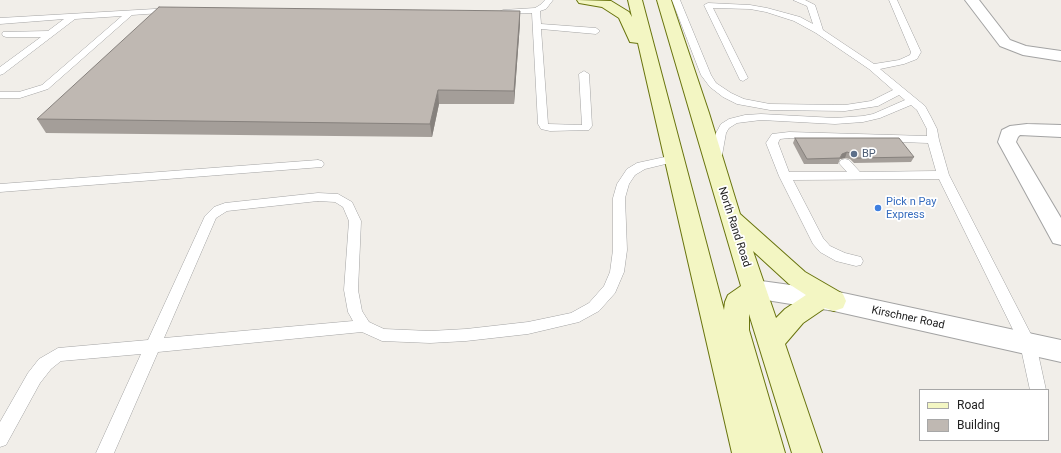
<!DOCTYPE html>
<style>
body{margin:0}
#map{position:relative;width:1061px;height:453px;overflow:hidden;background:#f1eee9;font-family:Roboto,sans-serif}
canvas{display:block}
.legend{position:absolute;left:919px;top:389px;width:130px;height:52px;box-sizing:border-box;background:#fff;border:1px solid #a7a7a7;margin:0;padding:5px 7px;list-style:none;font-size:12px;color:#222}
.legend li{display:flex;align-items:center;gap:8px;height:20px}
.legend b{width:20px;border:1px solid #a7a7a7}
</style>
<div id="map">
<canvas width="1061" height="453"></canvas>
<ul class="legend">
<li><b style="height:5px;background:#f3f6c3"></b>Road</li>
<li><b style="height:11px;background:#bfb8b2"></b>Building</li>
</ul>
</div>
<script>
const context = document.querySelector('canvas').getContext('2d');
context.lineJoin = 'round';
const toPath = rows => new Path2D(rows.map(r => 'M' + r).join(''));
function stroke(path, color, width, dash) { context.strokeStyle = color; context.lineWidth = width; context.lineCap = dash ? 'butt' : 'round'; context.setLineDash(dash || []); context.stroke(path); }
function fillPath(path, color) { context.fillStyle = color; context.fill(path, 'evenodd'); }
function drawText(font, color, halo, rows, align = 'center') {
  context.font = font + ' Roboto,sans-serif'; context.lineWidth = 3.5; context.setLineDash([]); context.textBaseline = 'middle'; context.strokeStyle = halo; context.fillStyle = color; for (const [text, x, y, turn = 0] of rows) {
    context.save(); context.translate(x, y); context.rotate((+turn || 0) * Math.PI / 180); context.textAlign = isNaN(turn) ? turn : align; if (halo) context.strokeText(text, 0, 0); context.fillText(text, 0, 0); context.restore();
  }
}
const service = toPath([
 [545,0,553,0,546,9,540,11,541,24,596,28,600,31,596,34,541,29,548,124,582,125,579,74,584,71,589,74,592,126,589,130,550,131,541,129,538,124,532,13,503,14,499,12,503,10,535,8,540,5,545,0],
 [672,0,680,0,711,75,716,83,731,93,744,99,770,104,845,105,871,101,893,90,869,69,816,33,794,21,766,12,750,9,713,8,748,78,743,81,740,80,704,5,708,3,750,5,767,8,800,17,813,24,807,6,793,0,805,0,815,5,823,30,874,64,899,60,910,55,911,52,889,0,897,0,921,52,917,59,904,64,880,69,925,106,931,117,937,129,939,140,949,175,1036,344,1046,390,1030,390,1020,344,939,179,793,180,823,238,830,246,845,253,861,257,863,261,861,265,856,266,836,261,820,252,813,244,779,176,766,143,772,134,789,132,927,136,927,129,917,110,911,105,880,118,863,122,835,124,761,120,737,123,729,128,726,133,721,161,719,164,715,165,711,164,709,161,716,133,721,124,729,119,745,115,761,114,835,118,863,116,873,114,905,100,899,95,878,106,845,111,770,110,737,104,723,97,710,87,701,75,672,0],
 [789,138,928,143,936,171,860,172,849,160,845,159,841,160,839,163,847,172,789,172,778,143,780,139,789,138],
 [172,8,175,8,175,12,132,15,48,89,20,98,0,98,0,92,19,92,42,85,122,16,75,19,3,74,0,75,0,67,41,37,6,37,3,36,2,34,3,32,48,31,64,19,0,24,0,18,172,8],
 [674,155,678,157,680,159,678,161,645,169,635,175,629,184,625,198,627,250,624,272,615,293,599,311,579,322,528,334,466,341,430,343,382,341,362,332,158,352,114,453,96,453,141,354,61,361,51,369,40,383,6,445,0,447,0,422,28,373,39,359,58,348,148,340,205,216,214,207,225,203,318,193,338,194,352,202,361,221,358,290,362,311,369,322,384,329,430,331,466,329,528,322,571,313,589,303,604,286,610,272,613,250,613,198,617,184,627,169,637,163,674,155],
 [318,201,335,202,343,207,349,221,344,290,348,312,353,321,164,338,216,218,227,211,318,201],
 [318,160,322,161,324,164,322,167,0,192,0,184,318,160]
]);
const minor = toPath([
 [965,0,979,0,1010,40,1026,46,1061,51,1061,61,1023,55,1000,46,965,0],
 [1027,124,1061,125,1061,137,1020,135,1018,137,1016,142,1061,218,1061,245,1053,243,998,142,1002,130,1010,126,1027,124],
 [754,280,834,291,1061,340,1061,362,834,311,754,298,745,296,742,289,745,282,754,280]
]);
const secondary = toPath([
 [577,0,611,1,629,12,632,17,628,0,642,0,724,310,725,302,728,295,741,286,657,0,671,0,709,113,740,214,805,272,843,294,846,301,843,308,834,311,825,308,803,323,785,344,822,453,792,453,749,314,749,330,785,453,732,453,638,43,630,42,619,18,602,7,579,3,577,0],
 [753,251,789,284,806,295,785,309,776,318,753,251]
]);
stroke(service, '#a3a3a3', 1);
stroke(minor, '#a3a3a3', 2);
stroke(secondary, '#69740e', 2);
fillPath(service, '#fff');
fillPath(minor, '#fff');
fillPath(secondary, '#f3f6c3');
fillPath(toPath([
 [520,11,520,23,514,104,439,104,432,137,46,133,37,119],
 [795,138,914,157,911,162,854,163,850,159,845,158,840,159,838,164,804,164,793,143]
]), '#a49e99');
fillPath(toPath([
 [520,11,520,23,514,104,514,91],
 [438,90,439,104,432,137,430,124],
 [847,152,845,158,840,159,842,154]
]), '#86817d');
const building = toPath([
 [159,7,520,11,514,91,438,90,430,124,37,119,159,7],
 [795,138,899,138,914,157,857,158,853,154,847,152,842,154,840,158,807,159,795,138]
]);
fillPath(building, '#bfb8b2');
stroke(building, '#86817d', 1);
for (const [x, y, r, color] of [
 [854,154,4,"#5c6f8a"],
 [878,208,4,"#3f7fe0"]
]) { const dot = new Path2D(); dot.arc(x, y, r, 0, 2 * Math.PI); context.fillStyle = color; context.fill(dot); stroke(dot, '#fff', 1.5); }
drawText('11px', '#4e5e75', '#fff', [
 ["BP",862,154]
], 'left');
drawText('11px', '#366cbe', '#fff', [
 ["Pick n Pay",886,202],
 ["Express",886,215]
], 'left');
drawText('11px', '#222', '#fff', [
 ["North Rand Road",734,227,72],
 ["Kirschner Road",908,318,12]
]);
</script>
